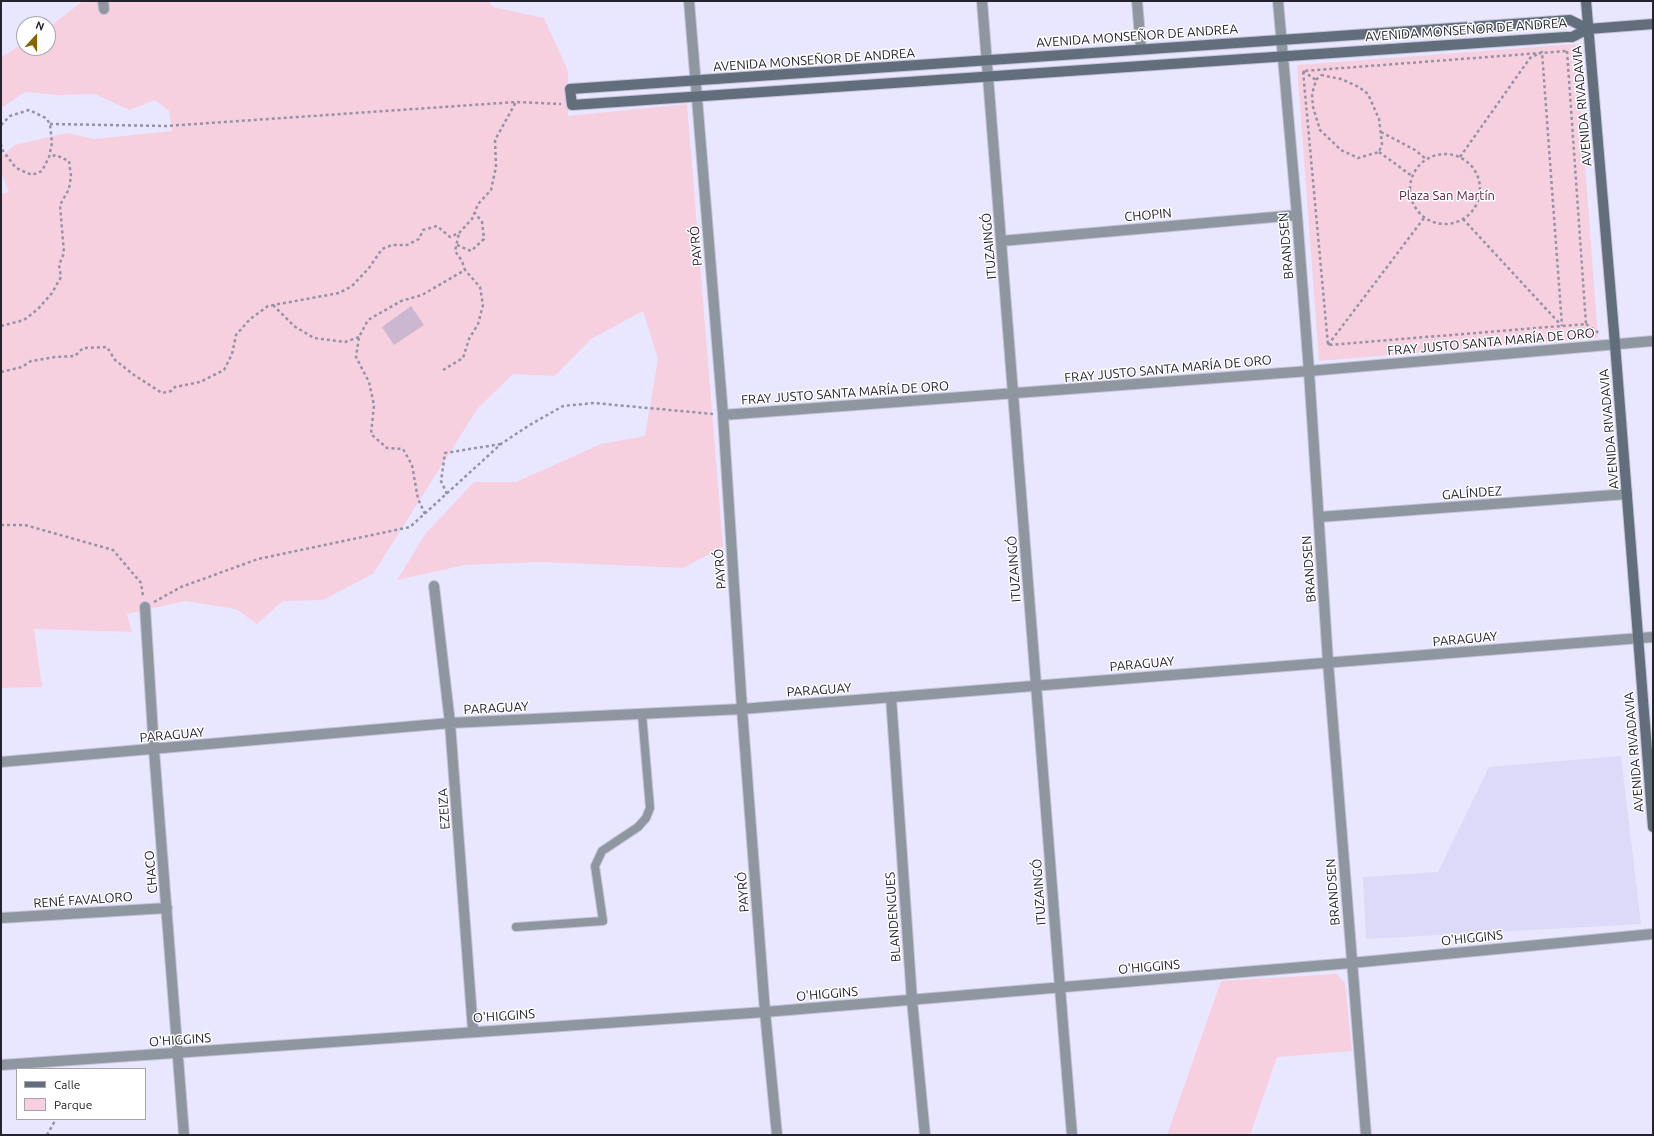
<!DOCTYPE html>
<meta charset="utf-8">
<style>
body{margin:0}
#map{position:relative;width:1654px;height:1136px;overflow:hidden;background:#e8e7ff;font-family:Ubuntu,sans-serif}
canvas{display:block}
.frame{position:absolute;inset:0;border:2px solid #24232e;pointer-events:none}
.legend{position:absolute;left:16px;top:1068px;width:130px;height:52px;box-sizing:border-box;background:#fff;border:1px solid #a7a7ab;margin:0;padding:5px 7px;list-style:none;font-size:12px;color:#24232e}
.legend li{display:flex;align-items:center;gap:8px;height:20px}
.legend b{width:20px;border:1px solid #a7a7ab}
.north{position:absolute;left:16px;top:16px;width:40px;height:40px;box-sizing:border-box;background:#fff;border:1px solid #a7a7ab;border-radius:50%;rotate:21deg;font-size:11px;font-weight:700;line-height:16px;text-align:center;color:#24232e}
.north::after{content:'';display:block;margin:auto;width:14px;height:18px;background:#866500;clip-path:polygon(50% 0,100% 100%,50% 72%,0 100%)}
</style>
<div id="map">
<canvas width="1654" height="1136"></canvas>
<div class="frame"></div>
<ul class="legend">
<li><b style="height:5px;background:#636e7d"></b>Calle</li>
<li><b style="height:11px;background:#f7d0e0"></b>Parque</li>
</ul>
<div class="north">N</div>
</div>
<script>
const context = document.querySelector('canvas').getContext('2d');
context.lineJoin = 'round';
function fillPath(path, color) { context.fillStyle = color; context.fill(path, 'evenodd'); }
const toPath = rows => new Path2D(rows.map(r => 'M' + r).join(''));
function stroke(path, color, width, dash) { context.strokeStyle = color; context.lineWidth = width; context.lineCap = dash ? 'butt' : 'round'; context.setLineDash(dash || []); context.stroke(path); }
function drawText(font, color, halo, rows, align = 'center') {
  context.font = font + ' Ubuntu,sans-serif'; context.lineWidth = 3; context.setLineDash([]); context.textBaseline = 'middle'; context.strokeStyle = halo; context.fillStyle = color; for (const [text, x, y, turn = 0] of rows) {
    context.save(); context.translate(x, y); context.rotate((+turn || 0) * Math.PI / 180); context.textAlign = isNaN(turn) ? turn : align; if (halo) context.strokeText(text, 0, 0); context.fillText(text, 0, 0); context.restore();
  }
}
fillPath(toPath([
 [1621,756,1641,924,1366,939,1363,877,1438,872,1489,767]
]), '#dcdaf8');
fillPath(toPath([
 [83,1,488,1,493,7,544,18,568,71,568,116,687,104,723,547,683,568,540,562,465,565,397,580,426,533,474,482,516,482,601,444,645,436,658,359,643,311,591,339,555,376,513,374,478,408,373,574,323,600,283,601,257,624,236,609,185,601,127,614,132,632,34,629,42,687,2,688,1,194,9,192,1,173,1,156,15,145,67,133,94,139,172,131,169,111,155,100,129,110,95,94,58,95,25,92,1,108,1,57,24,43,24,48,48,48,48,28],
 [1576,44,1598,338,1319,361,1297,65],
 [1337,974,1345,983,1352,1051,1277,1057,1250,1135,1167,1135,1221,981]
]), '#f7d0e0');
fillPath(toPath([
 [411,306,424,325,394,345,382,327]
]), '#cbb7cf');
const lane = toPath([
 [516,927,603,921,595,866,602,851,638,827,646,818,650,808,642,714]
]);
const street = toPath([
 [103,1,104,9],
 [689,1,723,415,742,709,765,1012,777,1135],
 [982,1,1060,988,1072,1135],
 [1137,1,1141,49],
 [1278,1,1297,215,1309,371,1328,662,1366,1135],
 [1001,241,1297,215],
 [723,415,1309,371,1653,341],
 [1319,517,1627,494],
 [434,586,450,723,473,1031],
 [145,607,154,750,184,1135],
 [891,697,912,1000,925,1135],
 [1,762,450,723,742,709,1653,637],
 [1,918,167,908],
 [1,1065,765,1012,1351,963,1653,934]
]);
const secondary = toPath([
 [1586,1,1615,344,1653,827],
 [1588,29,1570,20,570,89,572,105,1566,37,1572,37,1588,29,1653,24]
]);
stroke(lane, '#c5c4d9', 10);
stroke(street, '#c5c4d9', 12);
stroke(secondary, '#c5c4d9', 12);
stroke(toPath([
 [1567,51,1586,324,1328,345,1303,71,1567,51],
 [1303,71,1316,80],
 [1321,75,1341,79,1359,87,1368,94,1379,119,1382,144,1379,152,1358,158,1341,150,1320,130,1313,107,1312,94,1316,80,1321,75],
 [50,124,166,126,516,102,561,104],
 [1,125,10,116,29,110,46,118,50,124,52,143,49,157,42,171,32,175,16,168,3,151,1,145],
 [1381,132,1415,150,1426,159],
 [1379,152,1412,176],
 '1410 189a35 35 0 1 1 70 0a35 35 0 1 1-70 0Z',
 [1460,157,1530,58,1542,52,1562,326],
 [1463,219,1561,325],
 [457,245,471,251,484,239,482,222,475,213],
 [273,305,294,326,314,338,345,342,359,337],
 [1586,324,1600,334],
 [1,326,24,320,38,309,52,293,61,277,59,265,64,253,60,205,69,189,71,176,69,161,56,155,49,157],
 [1328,345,1424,218],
 [443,370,463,358,469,339,478,324,483,305,480,287,465,270],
 [1,372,22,367,31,361,55,357,75,356,83,348,107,347,115,360,134,375,162,393,171,391,175,387,200,382,224,370,232,354,236,335,250,319,268,306,339,293,352,286,369,268,382,249,392,245,407,245,419,239,423,230,437,226,450,237,459,233,472,219,478,204,491,190,496,167,495,140,516,102],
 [447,494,441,481,445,453,501,444],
 [425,514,418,499,412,465,403,449,387,448,371,434,374,405,369,382,356,357,359,337,368,320,401,301,422,295,465,270,462,261,455,251,459,233],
 [1,525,25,525,113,550,141,583,143,596],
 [154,602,181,587,258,559,410,527,501,444,528,426,563,406,594,403,713,414],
 [47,1135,56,1119]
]), '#9493a5', 2.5, [3, 3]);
stroke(lane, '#8e96a0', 8);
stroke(street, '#8e96a0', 10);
stroke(secondary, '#636e7d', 10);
drawText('13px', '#24232e', '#fff', [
 ["AVENIDA MONSEÑOR DE ANDREA",1466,30,-4],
 ["AVENIDA MONSEÑOR DE ANDREA",1137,36,-4],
 ["AVENIDA MONSEÑOR DE ANDREA",814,60,-4],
 ["AVENIDA RIVADAVIA",1582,106,-95],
 ["CHOPIN",1148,215,-5],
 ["PAYRÓ",696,246,-95],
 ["ITUZAINGÓ",989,246,-95],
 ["BRANDSEN",1286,246,-95],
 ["FRAY JUSTO SANTA MARÍA DE ORO",1491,342,-5],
 ["FRAY JUSTO SANTA MARÍA DE ORO",1168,369,-5],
 ["FRAY JUSTO SANTA MARÍA DE ORO",845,393,-4],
 ["AVENIDA RIVADAVIA",1609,429,-95],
 ["GALÍNDEZ",1472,493,-4],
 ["PAYRÓ",720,569,-94],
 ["ITUZAINGÓ",1014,569,-94],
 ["BRANDSEN",1309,569,-94],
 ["PARAGUAY",1465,639,-5],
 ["PARAGUAY",1142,664,-5],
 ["PARAGUAY",819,690,-4],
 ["PARAGUAY",496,708,-3],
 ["PARAGUAY",172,735,-5],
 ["AVENIDA RIVADAVIA",1634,752,-95],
 ["EZEIZA",444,809,-94],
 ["CHACO",151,872,-95],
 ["PAYRÓ",743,892,-94],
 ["ITUZAINGÓ",1039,892,-94],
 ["BRANDSEN",1333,892,-94],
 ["RENÉ FAVALORO",83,900,-4],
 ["BLANDENGUES",893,917,-94],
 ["O'HIGGINS",1472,938,-6],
 ["O'HIGGINS",1149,967,-5],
 ["O'HIGGINS",827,994,-5],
 ["O'HIGGINS",504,1016,-4],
 ["O'HIGGINS",180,1040,-4]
]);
drawText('13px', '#602342', '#fff', [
 ["Plaza San Martín",1447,196]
]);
</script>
